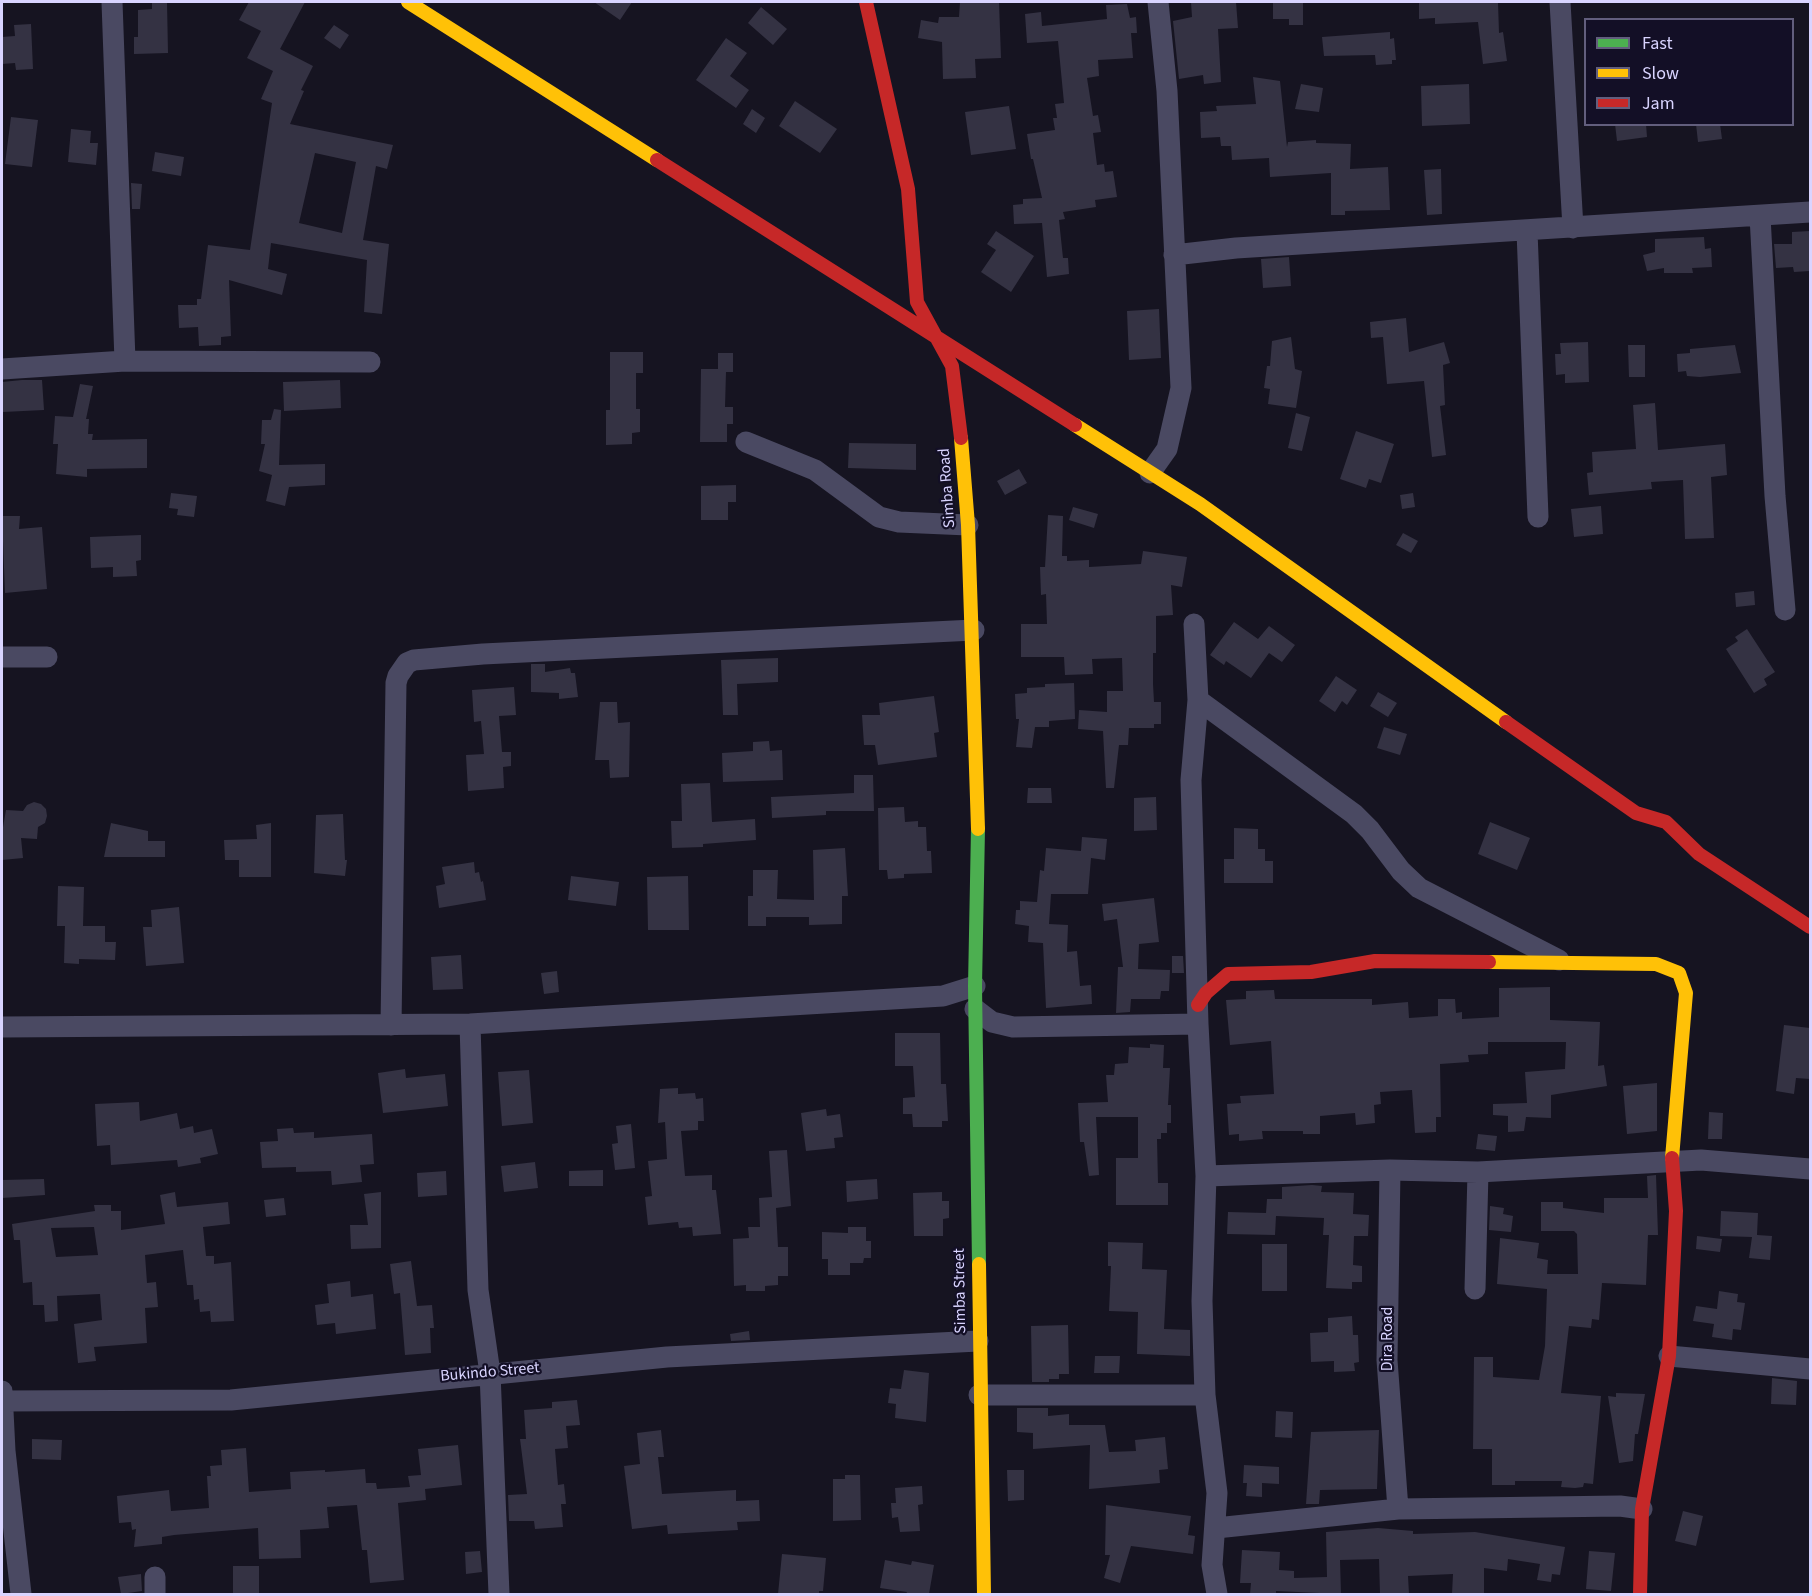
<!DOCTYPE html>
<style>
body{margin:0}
#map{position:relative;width:1812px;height:1596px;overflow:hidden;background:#161421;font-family:"Source Sans 3",sans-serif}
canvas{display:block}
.frame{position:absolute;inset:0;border:3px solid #d9d4ff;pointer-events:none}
.legend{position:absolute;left:1584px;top:18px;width:210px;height:108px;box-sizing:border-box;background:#130f26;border:2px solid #625e7d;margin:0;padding:8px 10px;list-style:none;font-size:18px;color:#d9d4ff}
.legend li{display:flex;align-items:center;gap:12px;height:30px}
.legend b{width:30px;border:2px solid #625e7d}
</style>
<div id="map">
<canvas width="1812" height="1596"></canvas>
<div class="frame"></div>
<ul class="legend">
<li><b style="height:8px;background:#4caf50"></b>Fast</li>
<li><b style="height:8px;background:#ffc107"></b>Slow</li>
<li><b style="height:8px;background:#c62828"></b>Jam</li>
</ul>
</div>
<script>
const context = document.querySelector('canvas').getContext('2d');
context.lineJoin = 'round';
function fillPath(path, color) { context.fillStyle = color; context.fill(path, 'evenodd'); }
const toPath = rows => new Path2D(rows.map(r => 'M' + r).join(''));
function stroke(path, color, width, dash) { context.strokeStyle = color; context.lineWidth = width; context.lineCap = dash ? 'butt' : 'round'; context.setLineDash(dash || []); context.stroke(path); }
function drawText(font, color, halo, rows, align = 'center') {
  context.font = font + ' "Source Sans 3",sans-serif'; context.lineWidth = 4.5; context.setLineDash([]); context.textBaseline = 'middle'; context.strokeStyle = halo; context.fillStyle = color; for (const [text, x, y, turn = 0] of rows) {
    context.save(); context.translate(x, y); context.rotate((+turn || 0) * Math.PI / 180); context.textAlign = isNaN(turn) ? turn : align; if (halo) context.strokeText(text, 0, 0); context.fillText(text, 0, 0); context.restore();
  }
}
fillPath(toPath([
 [152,2,167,2,168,53,134,54,134,37,138,37,138,10,152,9],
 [249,2,305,2,280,49,313,66,301,90,304,91,290,124,393,145,387,169,376,166,363,240,389,244,382,314,364,312,367,260,271,243,268,269,287,274,282,295,229,280,231,336,221,337,221,345,199,346,198,327,179,328,178,305,197,305,197,299,201,299,208,245,250,250,272,103,261,99,273,71,247,58,261,31,239,20],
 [315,153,356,162,342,233,299,223],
 [594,2,632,2,620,20],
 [960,2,999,2,1001,58,975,59,976,78,943,79,942,42,918,38,921,20,938,23,939,17,959,17],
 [1191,2,1236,2,1238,28,1218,29,1221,82,1204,84,1203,75,1179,79,1173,21,1192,17],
 [1273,2,1303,2,1303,25,1289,25,1289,19,1273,19],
 [1419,2,1498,2,1499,33,1503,32,1507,61,1483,64,1478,22,1435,24,1435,18,1419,19],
 [1127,4,1130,18,1136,17,1137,33,1131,33,1133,58,1098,60,1099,76,1087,78,1093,116,1098,115,1101,132,1093,133,1097,165,1104,164,1105,172,1113,171,1117,197,1095,200,1096,207,1063,212,1065,219,1059,220,1063,258,1068,258,1069,274,1047,277,1042,223,1014,224,1013,205,1023,204,1023,199,1042,198,1033,159,1031,159,1027,134,1055,130,1053,118,1057,118,1055,104,1064,103,1058,41,1027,43,1025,14,1041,12,1042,26,1107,19,1106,5],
 [761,7,787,29,773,45,748,23],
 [31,24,33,69,16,70,15,63,2,64,2,37,15,36,14,25],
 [334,25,349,35,340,49,324,38],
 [1390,32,1390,39,1394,38,1396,60,1392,60,1392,64,1376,65,1375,55,1324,56,1322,37],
 [726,38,747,53,730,76,749,90,736,108,696,80],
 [1253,77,1280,81,1287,147,1288,142,1316,140,1316,143,1351,144,1350,169,1388,167,1390,210,1345,211,1345,215,1331,215,1331,173,1270,177,1269,158,1232,160,1231,146,1221,146,1220,137,1201,138,1200,112,1217,111,1216,106,1256,104],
 [1301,84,1323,88,1319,112,1295,109],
 [1469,84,1470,124,1422,126,1421,86],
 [795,101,837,129,820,153,779,126],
 [1009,106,1016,149,971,155,965,112],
 [752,109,765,118,756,133,743,124],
 [11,117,38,120,32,167,5,164],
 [1615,124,1646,124,1647,137,1617,141],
 [1696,124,1720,124,1722,139,1698,142],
 [71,129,91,131,90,143,98,143,96,165,68,162],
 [155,152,184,157,181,176,152,171],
 [1441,169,1442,214,1427,215,1424,170],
 [131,183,142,184,140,209,132,209],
 [996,231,1034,256,1011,292,981,272,996,250,987,244],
 [1810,231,1810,271,1794,272,1793,267,1776,268,1774,244,1792,244,1792,232],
 [1704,237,1705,249,1711,248,1712,267,1692,268,1693,273,1664,273,1664,268,1647,271,1643,255,1655,252,1655,239],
 [1289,257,1291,286,1263,288,1261,259],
 [1159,309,1161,358,1129,360,1127,311],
 [1406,318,1409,352,1444,342,1450,363,1443,365,1445,405,1440,406,1446,455,1432,457,1424,381,1387,384,1383,337,1371,338,1370,322],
 [1291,337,1295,369,1302,371,1296,408,1268,404,1270,389,1264,388,1267,366,1270,366,1272,341],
 [1588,342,1589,382,1565,383,1565,374,1556,375,1555,354,1561,354,1560,343],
 [1628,345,1645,345,1645,377,1629,377],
 [1735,345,1741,373,1700,377,1687,376,1686,371,1678,372,1677,354,1690,353,1690,349],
 [610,352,643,352,643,373,636,373,636,409,640,409,640,432,632,433,632,444,606,445,606,410,610,410],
 [718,353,733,353,733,372,726,372,725,407,733,407,733,424,727,424,727,442,700,442,701,369,718,369],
 [22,380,42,380,44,410,3,412,2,382],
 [340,380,341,408,284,411,283,382],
 [80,384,93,386,86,419,89,419,88,434,93,434,92,440,147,439,147,468,87,469,87,477,56,474,58,444,53,444,55,416,73,417],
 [1655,403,1658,450,1725,444,1727,475,1711,477,1714,538,1685,539,1683,480,1651,482,1652,489,1589,495,1587,473,1593,472,1592,452,1636,449,1633,405],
 [274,409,281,410,279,465,325,464,325,485,289,487,285,506,266,501,272,475,259,471,265,444,261,444,262,420,271,420],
 [1296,413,1310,417,1302,451,1288,448],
 [1356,431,1394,444,1381,483,1369,479,1366,488,1340,479],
 [849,443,916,444,916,470,848,468],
 [1019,469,1027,483,1005,495,997,481],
 [736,485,736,502,728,502,728,520,701,520,701,486],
 [171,493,197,496,194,517,177,515,178,509,169,508],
 [1413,493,1415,507,1402,509,1400,495],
 [1601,506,1603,534,1574,537,1571,509],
 [1073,507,1098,514,1094,528,1069,520],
 [1048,515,1063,516,1062,556,1067,556,1067,561,1089,560,1089,567,1141,564,1143,551,1187,557,1182,587,1171,585,1173,615,1156,616,1156,653,1153,653,1153,684,1154,702,1161,702,1161,724,1154,724,1154,728,1129,728,1128,745,1119,745,1114,788,1106,788,1103,731,1078,729,1079,710,1107,712,1107,691,1123,691,1122,658,1092,659,1093,674,1065,675,1064,657,1021,657,1021,624,1047,624,1046,594,1041,595,1040,567,1045,567],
 [2,516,20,516,19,529,42,527,47,589,5,593],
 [1403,533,1418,541,1411,553,1396,545],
 [141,535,141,560,136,561,137,576,113,577,113,567,91,568,90,537],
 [1754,591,1755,605,1736,607,1735,593],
 [1234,622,1258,639,1269,626,1295,645,1282,662,1269,653,1251,678,1226,661,1224,665,1210,655],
 [1747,629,1775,672,1764,679,1767,685,1754,693,1726,649,1738,641,1735,637],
 [778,658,778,682,737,684,738,715,723,715,721,660],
 [531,664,545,664,545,672,570,668,571,673,575,673,578,697,559,699,559,693,531,692],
 [1336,676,1357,690,1347,705,1342,701,1335,712,1319,701],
 [1074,683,1075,719,1049,721,1049,727,1035,727,1032,748,1016,747,1019,719,1016,719,1015,694,1027,693,1027,688,1045,687,1045,684],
 [514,687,516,715,499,716,502,752,511,752,511,766,503,767,504,788,468,791,466,755,484,754,481,721,474,722,472,690],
 [1378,692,1397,703,1388,717,1370,706],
 [934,696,939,732,934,733,937,757,878,765,875,745,864,745,862,715,880,715,879,703],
 [600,702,617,702,618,723,630,722,629,777,610,778,609,760,595,760],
 [1384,727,1407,734,1400,755,1377,748],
 [769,741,770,751,782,750,783,780,723,782,722,753,753,751,753,742],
 [854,775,873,775,874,811,826,811,826,815,772,818,771,797,854,793],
 [710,783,712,822,755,819,756,840,703,844,703,847,672,848,671,821,682,821,681,784],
 [1028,788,1051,788,1052,803,1027,803],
 [1156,797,1157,830,1134,831,1134,798],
 [34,802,41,804,46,809,47,816,45,823,38,827,37,839,21,838,23,858,2,860,2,833,6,810,23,811,27,805],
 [904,807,905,822,918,821,918,827,926,827,927,851,931,851,932,873,904,874,904,878,888,879,887,870,879,870,878,808],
 [343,814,345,860,347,860,345,876,314,873,316,815],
 [1490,822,1530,838,1517,870,1478,854],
 [111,823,148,831,148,841,165,841,165,857,104,857],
 [271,823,271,877,239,877,239,860,225,860,224,840,257,839,256,825],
 [1234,828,1258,829,1258,849,1265,849,1265,861,1273,861,1273,883,1224,883,1224,859,1234,859],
 [1082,837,1107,839,1105,860,1091,858,1088,894,1051,894,1049,924,1068,925,1067,952,1077,951,1080,986,1091,985,1092,1004,1046,1008,1043,943,1028,942,1029,926,1015,924,1016,910,1020,910,1020,901,1037,902,1040,870,1044,871,1046,848,1081,851],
 [845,848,848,896,842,896,842,924,809,925,809,917,766,917,766,926,748,926,748,896,753,896,753,870,778,870,777,899,814,900,813,850],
 [474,862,475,873,479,872,481,882,483,881,486,900,439,908,436,886,445,884,442,867],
 [571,876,619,882,616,906,568,900],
 [688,876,689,930,648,930,647,877],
 [58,886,84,887,83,926,105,926,105,942,116,942,115,960,79,959,79,964,64,963,65,926,57,926],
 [1154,898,1159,942,1139,944,1138,969,1170,970,1169,991,1161,991,1160,999,1131,999,1130,1012,1116,1013,1118,967,1123,967,1117,919,1104,921,1102,904],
 [179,907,184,963,146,966,143,927,152,927,151,910],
 [461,955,463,989,433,990,431,957],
 [1172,956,1183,956,1184,973,1172,973],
 [557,971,559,992,544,994,541,973],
 [1550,987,1550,1020,1600,1022,1598,1066,1604,1065,1607,1086,1551,1095,1551,1118,1526,1117,1524,1131,1508,1132,1508,1116,1493,1115,1493,1104,1527,1103,1525,1072,1565,1069,1566,1042,1488,1042,1488,1054,1468,1055,1469,1062,1440,1064,1441,1117,1436,1117,1436,1132,1415,1133,1412,1090,1380,1092,1381,1104,1374,1105,1375,1123,1356,1125,1355,1113,1320,1116,1320,1134,1303,1134,1303,1131,1262,1131,1263,1139,1239,1141,1239,1134,1229,1135,1227,1104,1241,1103,1240,1096,1274,1094,1271,1041,1230,1045,1226,1000,1246,999,1246,991,1274,990,1275,999,1372,999,1372,1005,1408,1002,1409,1018,1438,1016,1438,999,1455,999,1456,1013,1462,1012,1462,1019,1499,1017,1499,988],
 [1784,1025,1810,1028,1810,1079,1796,1078,1794,1094,1776,1091],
 [895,1033,940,1033,941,1084,946,1084,948,1121,942,1121,942,1127,913,1127,912,1114,903,1114,903,1098,915,1097,913,1066,895,1066],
 [1150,1044,1164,1045,1163,1068,1170,1068,1168,1105,1171,1105,1171,1123,1167,1123,1167,1133,1161,1133,1161,1139,1157,1139,1158,1183,1168,1183,1168,1205,1116,1205,1116,1158,1138,1158,1138,1117,1096,1117,1099,1175,1089,1176,1084,1142,1080,1142,1078,1103,1108,1102,1106,1075,1114,1075,1115,1064,1128,1063,1129,1047,1150,1048],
 [405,1069,406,1078,445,1074,448,1106,383,1113,378,1073],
 [529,1070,533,1123,502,1126,498,1072],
 [1657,1083,1657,1131,1627,1134,1623,1086],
 [678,1088,678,1094,695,1093,696,1099,703,1098,704,1121,698,1121,698,1130,681,1131,685,1176,712,1175,712,1190,716,1190,721,1234,693,1236,692,1227,679,1228,678,1222,648,1225,645,1197,652,1196,648,1161,667,1159,665,1122,658,1123,660,1089],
 [139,1102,140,1121,177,1113,180,1129,193,1126,194,1133,212,1129,218,1154,200,1158,201,1163,178,1167,177,1160,111,1165,110,1145,97,1146,95,1104],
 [826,1109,827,1116,840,1114,843,1137,834,1138,835,1148,806,1151,801,1113],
 [1709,1112,1723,1113,1722,1139,1708,1139],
 [631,1124,635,1168,615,1170,612,1144,618,1143,616,1126],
 [293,1128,294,1133,314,1132,314,1138,372,1134,374,1164,360,1165,362,1182,332,1185,331,1171,296,1172,296,1167,262,1168,260,1142,278,1141,277,1129],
 [1478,1134,1497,1136,1495,1151,1476,1149],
 [787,1150,791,1206,776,1208,778,1247,788,1247,788,1276,778,1276,778,1285,765,1286,765,1291,746,1291,746,1285,734,1286,733,1239,749,1238,748,1227,760,1227,759,1198,772,1197,769,1151],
 [535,1162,538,1188,504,1192,501,1166],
 [603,1170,603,1186,569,1186,569,1171],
 [446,1171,447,1195,418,1197,417,1173],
 [1656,1175,1658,1235,1648,1235,1646,1285,1602,1283,1599,1320,1592,1319,1591,1328,1569,1326,1561,1393,1601,1396,1593,1484,1584,1483,1583,1487,1575,1488,1561,1487,1562,1481,1515,1481,1515,1485,1492,1485,1492,1449,1473,1449,1474,1357,1493,1357,1493,1377,1539,1380,1545,1346,1547,1289,1497,1284,1500,1238,1539,1243,1537,1258,1548,1260,1547,1274,1578,1274,1577,1234,1574,1231,1541,1231,1541,1202,1563,1202,1563,1208,1604,1213,1604,1198,1648,1198,1647,1176],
 [44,1179,45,1195,2,1198,2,1180],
 [877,1179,878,1199,847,1202,846,1181],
 [1312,1185,1322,1186,1321,1192,1354,1193,1353,1214,1369,1215,1368,1236,1354,1236,1353,1265,1362,1266,1362,1282,1352,1282,1352,1289,1326,1288,1329,1235,1323,1235,1324,1218,1276,1216,1275,1235,1227,1234,1228,1212,1266,1213,1267,1199,1282,1199,1282,1187],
 [175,1192,177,1207,228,1202,230,1224,203,1227,206,1256,214,1256,214,1264,231,1262,234,1321,211,1322,210,1311,200,1312,199,1299,194,1300,193,1285,187,1285,183,1250,145,1255,147,1283,156,1282,158,1307,145,1308,147,1343,94,1347,96,1361,78,1363,74,1324,102,1320,100,1294,57,1296,58,1321,45,1322,44,1305,33,1305,32,1282,23,1283,20,1240,14,1240,12,1224,95,1211,94,1205,111,1205,111,1211,121,1211,121,1230,165,1224,160,1195],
 [94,1227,98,1255,56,1257,51,1228],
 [381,1192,381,1248,351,1249,350,1225,368,1225,364,1194],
 [942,1192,942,1201,949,1201,949,1218,943,1219,943,1236,914,1236,913,1193],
 [284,1198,286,1215,266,1217,264,1200],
 [1490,1206,1504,1208,1503,1214,1513,1216,1511,1232,1489,1230],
 [1721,1211,1758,1213,1757,1235,1772,1236,1770,1260,1749,1258,1752,1237,1720,1236],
 [848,1227,866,1227,866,1241,871,1241,871,1258,864,1258,863,1263,850,1263,850,1275,828,1275,828,1259,822,1259,822,1232,848,1233],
 [1697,1236,1722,1239,1720,1252,1696,1249],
 [1108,1242,1143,1243,1142,1269,1167,1270,1164,1329,1190,1330,1190,1356,1137,1354,1138,1312,1109,1311,1111,1266,1108,1266],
 [1262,1244,1287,1244,1287,1291,1262,1291],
 [411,1261,417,1306,432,1305,434,1328,430,1328,431,1353,405,1355,400,1293,394,1294,390,1264],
 [350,1281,351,1297,373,1294,376,1329,336,1334,335,1323,317,1325,315,1305,329,1303,327,1284],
 [1719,1291,1738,1294,1737,1302,1745,1303,1741,1330,1733,1329,1732,1340,1712,1337,1714,1324,1693,1321,1696,1306,1717,1309],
 [1352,1316,1353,1335,1358,1335,1359,1362,1354,1363,1355,1371,1334,1372,1334,1361,1311,1362,1310,1333,1328,1332,1328,1318],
 [1068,1325,1069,1374,1059,1374,1059,1379,1049,1379,1049,1382,1032,1382,1031,1326],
 [749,1331,750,1340,731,1341,730,1334],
 [1095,1356,1120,1356,1119,1373,1094,1373],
 [904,1370,929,1373,926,1422,895,1418,896,1404,888,1403,890,1388,901,1389],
 [1772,1378,1797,1381,1796,1405,1771,1404],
 [1616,1393,1645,1394,1638,1434,1635,1434,1633,1461,1619,1463,1608,1396,1616,1397],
 [577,1400,580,1425,566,1426,568,1448,555,1449,558,1485,564,1484,566,1504,561,1504,563,1527,535,1529,534,1521,509,1521,508,1495,527,1494,520,1439,526,1439,524,1410,552,1408,552,1402],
 [1017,1408,1048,1408,1048,1416,1069,1414,1069,1425,1105,1425,1109,1452,1136,1451,1135,1440,1165,1437,1168,1469,1159,1470,1160,1483,1089,1489,1090,1445,1033,1449,1033,1433,1017,1432],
 [1276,1411,1293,1412,1292,1438,1275,1437],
 [661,1430,664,1457,658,1457,662,1494,736,1490,736,1501,759,1500,760,1521,737,1522,738,1530,668,1534,667,1525,632,1529,624,1466,640,1464,637,1433],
 [1379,1430,1377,1489,1320,1490,1319,1504,1306,1504,1311,1432],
 [32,1439,62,1440,61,1460,32,1459],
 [458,1445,462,1485,425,1489,426,1500,398,1503,404,1580,370,1583,367,1550,362,1550,357,1505,327,1507,329,1528,300,1530,301,1558,259,1559,258,1528,174,1535,162,1537,162,1544,134,1547,136,1529,132,1530,131,1522,119,1523,117,1496,169,1490,171,1511,209,1508,207,1476,211,1476,210,1466,222,1465,221,1450,246,1448,249,1492,291,1489,290,1472,325,1470,325,1472,365,1469,366,1483,376,1483,377,1489,410,1487,408,1476,421,1475,418,1449],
 [1244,1465,1279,1467,1279,1484,1262,1483,1262,1497,1246,1496,1247,1483,1243,1483],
 [1007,1470,1024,1470,1024,1500,1008,1501],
 [845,1475,860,1475,861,1520,833,1521,833,1479,845,1479],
 [922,1486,923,1504,918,1505,920,1531,900,1532,898,1517,892,1518,891,1503,896,1503,895,1488],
 [1106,1505,1191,1516,1188,1535,1195,1536,1193,1554,1131,1546,1120,1583,1104,1578,1110,1555,1105,1555],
 [1683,1511,1703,1516,1696,1546,1675,1541],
 [1378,1528,1413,1531,1413,1534,1475,1532,1565,1547,1560,1575,1552,1574,1551,1582,1537,1580,1540,1564,1508,1559,1507,1571,1484,1568,1484,1593,1452,1594,1453,1574,1408,1576,1409,1594,1380,1594,1379,1559,1340,1560,1341,1594,1276,1591,1276,1594,1250,1594,1251,1583,1240,1583,1242,1550,1280,1552,1279,1570,1294,1571,1294,1578,1327,1577,1326,1532],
 [480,1551,482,1572,466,1574,465,1552],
 [1589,1551,1615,1553,1611,1591,1586,1589],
 [782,1554,826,1558,823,1591,819,1591,819,1594,778,1594],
 [885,1560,911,1565,912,1561,934,1565,929,1594,906,1594,907,1592,880,1588],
 [233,1566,259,1566,259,1594,233,1594],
 [141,1574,142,1591,121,1594,118,1577]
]), '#343243');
stroke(toPath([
 [112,2,125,361],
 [1560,2,1573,228],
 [1760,216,1775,496,1785,610],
 [1527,231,1538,517],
 [1174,255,1236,248,1810,212],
 [2,369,125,361,370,362],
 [746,442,815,470,879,517,899,522,968,525],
 [1150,473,1167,449,1181,388,1167,91,1158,2],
 [1194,624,1198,700,1191,780,1198,1024,1206,1176,1202,1301,1205,1395,1217,1493,1212,1565,1217,1594],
 [2,657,47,657],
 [1198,700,1354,814,1370,830,1401,871,1419,888,1559,960],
 [975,1009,992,1022,1013,1027,1198,1024],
 [470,1024,478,1290,490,1373,499,1594],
 [391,1025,396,683,398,676,407,663,414,660,483,654,974,630],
 [2,1027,470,1024,943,996,975,986],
 [1390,1170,1387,1360,1398,1509],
 [1206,1176,1390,1170,1478,1172,1701,1160,1810,1169],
 [1475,1289,1478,1172],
 [1669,1356,1810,1369],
 [2,1391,5,1451,21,1594],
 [979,1395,1205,1395],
 [2,1401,231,1400,667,1357,978,1341],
 [1216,1528,1398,1509,1620,1506,1642,1509],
 [155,1594,155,1577]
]), '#4a4962', 21);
stroke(toPath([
 [978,829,975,986,979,1264]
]), '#4caf50', 14);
stroke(toPath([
 [408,2,657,160],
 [1075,425,1200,504,1506,722],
 [961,438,968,525,978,829],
 [1489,962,1656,964,1679,973,1686,993,1672,1158],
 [979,1264,984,1594]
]), '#ffc107', 14);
stroke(toPath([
 [866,2,908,189,917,302,952,366,961,438],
 [657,160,1075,425],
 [1506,722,1636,813,1666,822,1699,854,1810,927],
 [1198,1005,1206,993,1228,974,1311,972,1375,961,1489,962],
 [1640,1594,1642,1509,1669,1356,1676,1211,1672,1158]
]), '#c62828', 14);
drawText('16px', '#d9d4ff', '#130f26', [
 ["Simba Road",948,488,-94],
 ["Simba Street",961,1291,-91],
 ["Dira Road",1388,1339,-90],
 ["Bukindo Street",490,1373,-5]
]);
</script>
